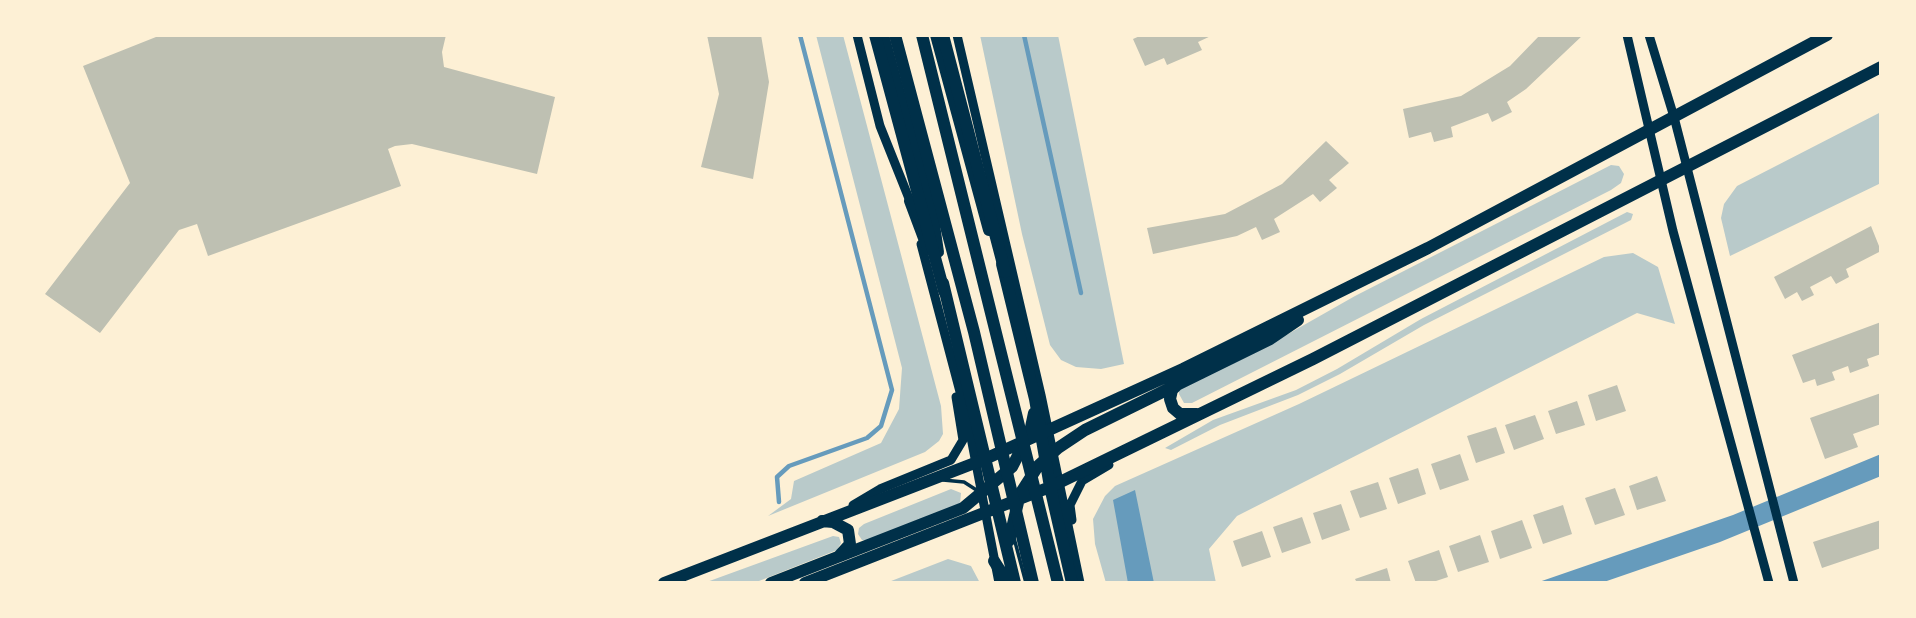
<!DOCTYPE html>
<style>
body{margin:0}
#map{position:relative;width:1916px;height:618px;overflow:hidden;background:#fdf0d5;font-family:Overpass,sans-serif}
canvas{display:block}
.frame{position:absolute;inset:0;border:37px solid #fdf0d5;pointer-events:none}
</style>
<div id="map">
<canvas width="1916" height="618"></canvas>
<div class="frame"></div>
</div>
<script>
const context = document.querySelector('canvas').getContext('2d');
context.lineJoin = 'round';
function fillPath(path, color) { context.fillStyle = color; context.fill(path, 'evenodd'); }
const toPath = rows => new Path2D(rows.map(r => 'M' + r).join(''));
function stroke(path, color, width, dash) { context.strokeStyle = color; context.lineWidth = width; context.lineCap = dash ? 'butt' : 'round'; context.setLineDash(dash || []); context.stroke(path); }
fillPath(toPath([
 [816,35,843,35,941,406,943,434,939,441,925,452,768,516,791,499,794,481,881,443,899,409,902,368],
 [980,35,1058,35,1124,364,1101,369,1076,367,1061,360,1050,345,1022,234],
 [1881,112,1881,183,1730,256,1721,218,1724,204,1737,186],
 [1611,165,1619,166,1624,174,1621,183,1611,190,1192,403,1184,403,1179,394,1179,390,1274,342,1355,296],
 [1627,212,1633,214,1631,220,1424,325,1340,374,1298,395,1220,425,1171,450,1165,448,1213,420,1296,390,1337,369,1421,319],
 [1633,253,1658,267,1675,324,1637,313,1237,516,1209,549,1216,583,1106,583,1095,544,1093,519,1105,496,1115,486,1299,404,1604,257],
 [951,489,961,493,960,504,869,541,862,540,858,534,859,528,864,524],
 [833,536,839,537,841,543,837,550,754,583,704,583],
 [948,559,971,566,980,583,886,583]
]), '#b9caca');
fillPath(toPath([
 [1881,454,1881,476,1720,542,1601,583,1536,583,1733,515],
 [1135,490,1154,583,1128,583,1113,500]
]), '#669bbc');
stroke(toPath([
 [1024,35,1081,293],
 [779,502,777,477,789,466,867,438,881,426,892,390,800,35]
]), '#669bbc', 4.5);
fillPath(toPath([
 [161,35,446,35,442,52,444,67,555,97,537,174,412,144,395,146,388,149,401,186,208,256,197,224,179,230,100,333,45,294,130,183,83,66],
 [707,35,761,35,769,82,753,179,701,167,719,94],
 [1142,35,1213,35,1198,42,1202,50,1167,65,1164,58,1145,66,1133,39],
 [1540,35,1583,35,1526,89,1507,102,1512,112,1492,122,1488,113,1451,127,1453,137,1434,142,1431,132,1409,138,1403,109,1461,96,1510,66],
 [1326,141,1349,163,1329,180,1337,188,1320,202,1313,194,1274,219,1280,232,1262,240,1256,227,1237,236,1153,254,1147,228,1225,214,1282,184],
 [1871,226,1881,251,1846,269,1849,277,1836,284,1831,276,1810,287,1814,295,1802,301,1797,292,1785,299,1774,277],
 [1881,322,1881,354,1867,359,1869,366,1850,373,1848,366,1832,372,1835,380,1817,386,1815,379,1803,383,1792,355],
 [1617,385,1626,411,1596,421,1588,395],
 [1881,393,1881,424,1853,434,1858,447,1825,459,1810,418],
 [1577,401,1585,425,1556,434,1548,411],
 [1535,415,1544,439,1514,450,1505,425],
 [1496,427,1505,453,1476,463,1467,436],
 [1460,454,1469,480,1440,490,1431,464],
 [1418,468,1426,494,1398,504,1389,478],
 [1657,476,1666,501,1637,510,1629,486],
 [1378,482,1387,509,1360,518,1350,491],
 [1615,488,1625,515,1595,525,1585,498],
 [1341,504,1350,530,1322,540,1313,513],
 [1563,505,1572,534,1543,544,1533,515],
 [1302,517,1311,543,1282,553,1273,527],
 [1522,520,1532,548,1500,559,1491,531],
 [1881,520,1881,548,1822,568,1813,542],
 [1262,531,1271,557,1242,567,1233,541],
 [1480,535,1489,562,1458,572,1449,546],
 [1439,550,1448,577,1430,583,1416,583,1408,561],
 [1387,568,1391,583,1357,583,1355,579]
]), '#bec0b2');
stroke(toPath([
 [943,480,964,482,978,491],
 [1014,538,1026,583]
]), '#003049', 3.5);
stroke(toPath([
 [857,35,880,126,912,206],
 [957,35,1041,395,1080,583],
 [1627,35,1673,231,1769,583],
 [1649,35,1674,117,1794,583],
 [921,244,968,422,999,583],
 [853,505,880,489,951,460,963,440,956,397],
 [1072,520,1070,505,1082,481,1109,465]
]), '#003049', 9);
stroke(toPath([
 [883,35,933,218,938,252],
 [936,35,989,230],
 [910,201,928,249],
 [1002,264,1035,399,1050,487,1072,583],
 [943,283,1015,583],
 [1179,383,1172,390,1170,399,1173,408,1180,414,1197,414],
 [822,521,833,522,848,530,850,544,839,556],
 [1009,541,1020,494,1038,466,1058,448,1085,430,1270,339,1298,320],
 [994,561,1008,583],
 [664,583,985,459,1183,369,1428,248,1827,35],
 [771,583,963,508,1012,467,1030,432,1034,413],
 [805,583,1050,487,1313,359,1881,67]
]), '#003049', 12);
stroke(toPath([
 [875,35,944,291],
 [895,35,974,332,1033,583],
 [922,35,1058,583],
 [943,35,1005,272]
]), '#003049', 12);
</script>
